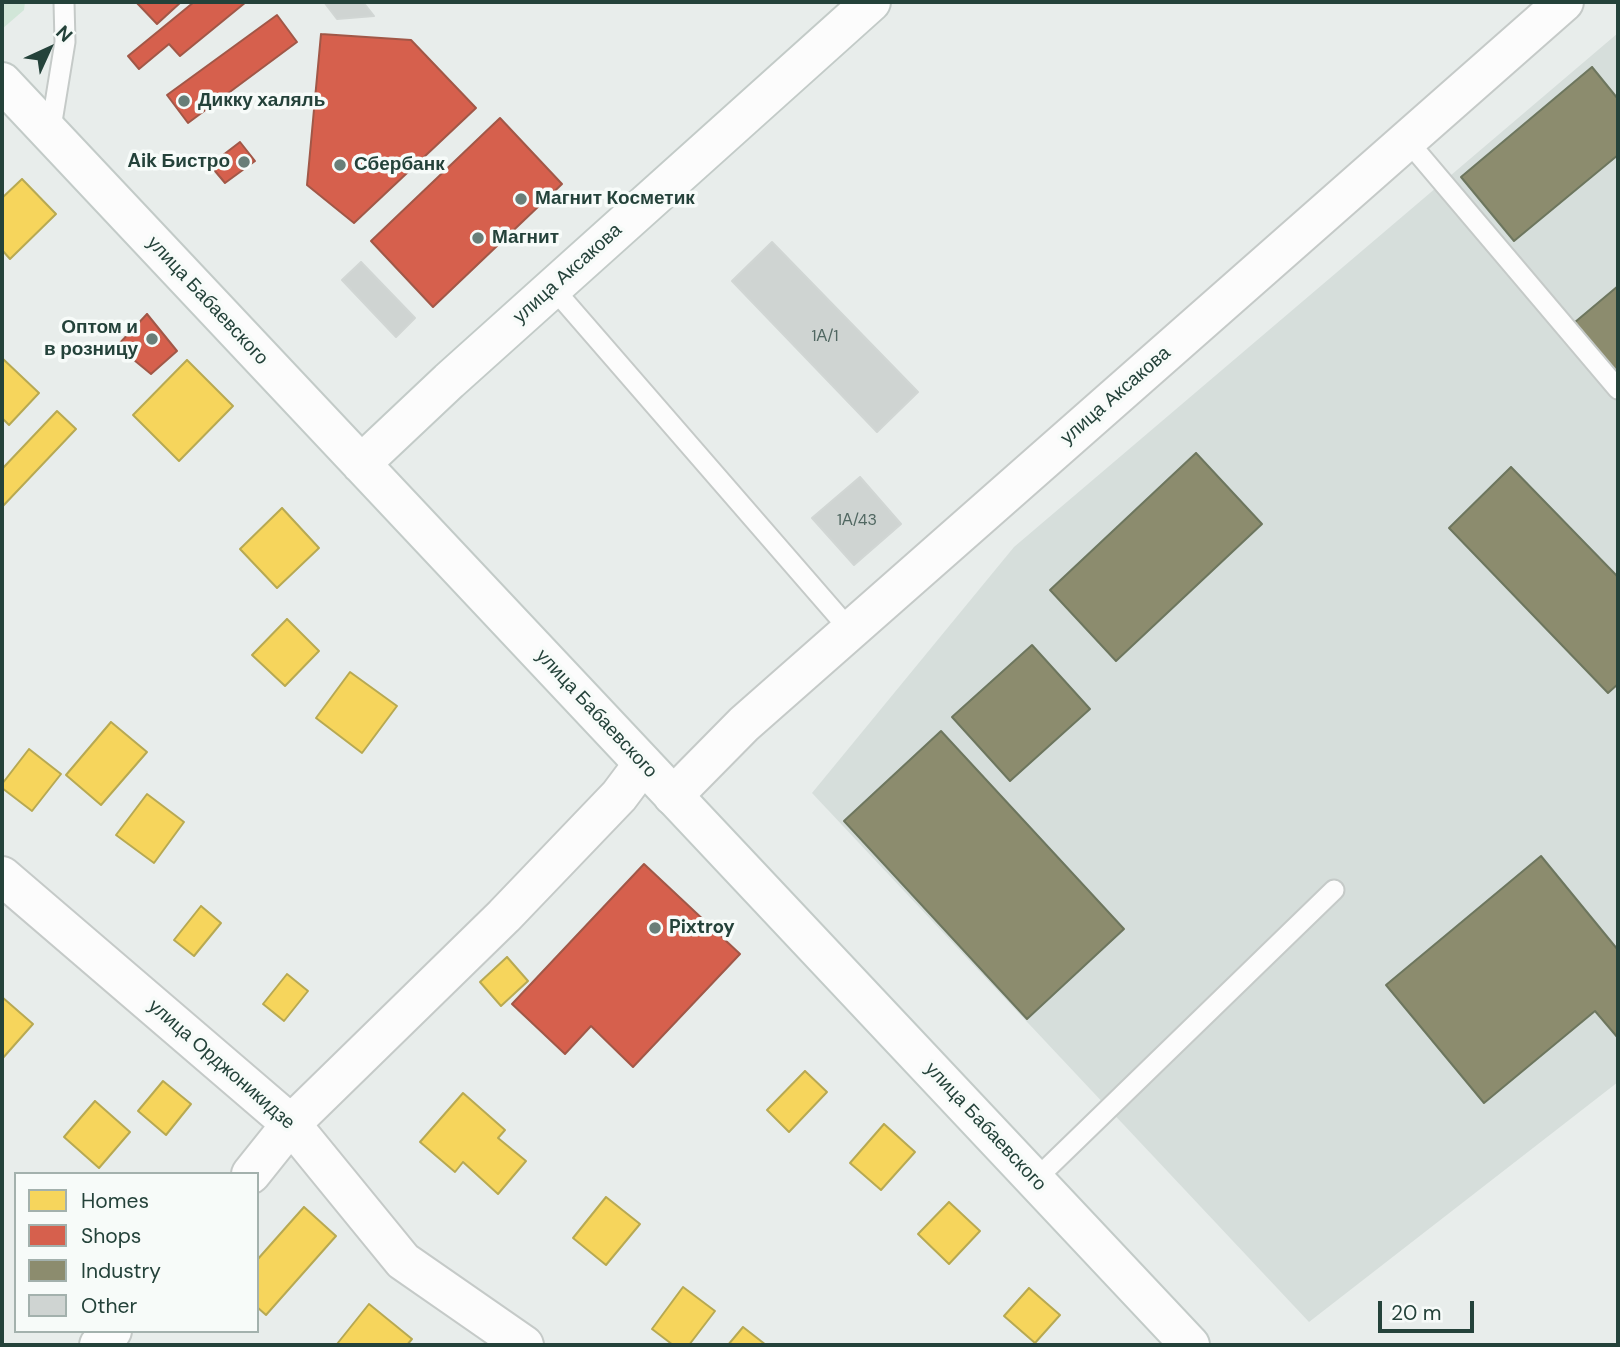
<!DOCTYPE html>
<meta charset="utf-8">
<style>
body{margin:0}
#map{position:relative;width:1620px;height:1347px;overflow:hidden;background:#e8edeb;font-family:"DM Sans",sans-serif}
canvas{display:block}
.frame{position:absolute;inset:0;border:4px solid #24423a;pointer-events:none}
.legend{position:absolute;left:14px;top:1172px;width:245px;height:161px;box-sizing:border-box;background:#f7fbf9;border:2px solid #a3b1ad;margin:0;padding:9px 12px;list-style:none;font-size:21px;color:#24423a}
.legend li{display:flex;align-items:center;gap:14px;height:35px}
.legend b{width:35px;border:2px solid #a3b1ad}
.north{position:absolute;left:14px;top:14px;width:70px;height:70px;-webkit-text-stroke:5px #f7fbf9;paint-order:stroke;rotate:45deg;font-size:19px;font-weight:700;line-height:28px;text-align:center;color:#24423a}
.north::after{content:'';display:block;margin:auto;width:24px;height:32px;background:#24423a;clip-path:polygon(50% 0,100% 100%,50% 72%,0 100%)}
.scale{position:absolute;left:1378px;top:1301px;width:96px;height:32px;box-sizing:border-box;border:4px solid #24423a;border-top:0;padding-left:9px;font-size:21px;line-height:24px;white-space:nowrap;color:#24423a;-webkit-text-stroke:5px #f7fbf9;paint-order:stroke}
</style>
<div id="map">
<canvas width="1620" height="1347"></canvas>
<div class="frame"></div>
<ul class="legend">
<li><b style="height:19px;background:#f6d55c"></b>Homes</li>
<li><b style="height:19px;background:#d6604d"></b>Shops</li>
<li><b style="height:19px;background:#8c8c6e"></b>Industry</li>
<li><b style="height:19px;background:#cfd4d2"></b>Other</li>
</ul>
<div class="north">N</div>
<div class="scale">20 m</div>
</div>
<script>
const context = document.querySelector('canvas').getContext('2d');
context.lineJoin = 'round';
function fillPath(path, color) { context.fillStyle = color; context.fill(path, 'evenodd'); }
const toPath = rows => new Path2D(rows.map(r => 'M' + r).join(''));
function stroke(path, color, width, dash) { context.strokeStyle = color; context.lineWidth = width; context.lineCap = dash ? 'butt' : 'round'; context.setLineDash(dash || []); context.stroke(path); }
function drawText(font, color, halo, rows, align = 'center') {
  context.font = font + ' "DM Sans",sans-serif'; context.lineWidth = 7; context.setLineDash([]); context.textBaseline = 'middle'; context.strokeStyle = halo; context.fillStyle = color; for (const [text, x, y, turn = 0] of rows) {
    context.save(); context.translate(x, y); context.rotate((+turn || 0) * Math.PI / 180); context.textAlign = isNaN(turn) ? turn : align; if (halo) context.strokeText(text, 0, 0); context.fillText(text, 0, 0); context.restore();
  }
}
fillPath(toPath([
 [1618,33,1618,1082,1309,1322,812,793,1014,547]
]), '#d6dedb');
fillPath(toPath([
 [2,2,25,2,24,10,2,29]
]), '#d1e6d8');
const homes = toPath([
 [22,179,56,214,10,259,2,250,2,198,22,179],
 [2,358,39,393,9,425,2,418,2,358],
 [187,360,233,406,179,461,133,415,187,360],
 [57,411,76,429,2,507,2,469,57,411],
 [282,508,319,548,277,588,240,549,282,508],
 [287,619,319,651,285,686,252,655,287,619],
 [350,672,397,706,362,753,316,718,350,672],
 [111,722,147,752,101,805,66,775,111,722],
 [29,749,61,774,32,811,2,788,2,784,29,749],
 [147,794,184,822,154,863,116,835,147,794],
 [201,906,221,923,194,956,174,940,201,906],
 [507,957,528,981,501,1006,480,982,507,957],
 [287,974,308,991,284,1021,263,1004,287,974],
 [2,997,33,1024,2,1059,2,997],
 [805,1071,827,1092,789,1132,767,1110,805,1071],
 [163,1081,191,1104,166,1135,138,1111,163,1081],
 [463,1093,505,1130,498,1138,526,1161,498,1194,463,1162,455,1172,420,1142,463,1093],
 [95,1101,130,1132,99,1168,64,1137,95,1101],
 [884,1124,915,1152,881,1190,850,1163,884,1124],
 [606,1197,640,1224,606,1265,573,1238,606,1197],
 [949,1202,980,1231,949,1264,918,1234,949,1202],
 [304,1207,336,1236,266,1315,257,1307,257,1260,304,1207],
 [683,1287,715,1311,689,1345,673,1345,652,1329,683,1287],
 [1029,1288,1060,1315,1035,1343,1004,1316,1029,1288],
 [369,1304,412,1339,407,1345,337,1344,369,1304],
 [743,1327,766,1345,728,1345,743,1327]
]);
fillPath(homes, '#f6d55c');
stroke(homes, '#b7a952', 2);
const shops = toPath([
 [136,2,181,2,157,24,136,2],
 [194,2,246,2,180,56,169,44,139,69,128,56,194,2],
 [277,15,297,42,188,123,167,95,277,15],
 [321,34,411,40,476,108,354,223,307,185,321,34],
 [500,118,562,184,433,307,371,241,500,118],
 [240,142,255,161,225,183,210,165,240,142],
 [147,314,177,351,151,374,117,346,147,314],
 [644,864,740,954,633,1067,591,1026,565,1054,512,1004,644,864]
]);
fillPath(shops, '#d6604d');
stroke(shops, '#a15747', 2);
const industry = toPath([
 [1592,67,1618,99,1618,155,1514,241,1461,177,1592,67],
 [1618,286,1618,388,1568,328,1618,286],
 [1196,453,1262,524,1116,661,1050,590,1196,453],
 [1511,467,1618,577,1618,684,1608,693,1449,528,1511,467],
 [1032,645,1090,709,1010,781,952,717,1032,645],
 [941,731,1124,929,1027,1019,844,821,941,731],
 [1541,856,1618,950,1618,1038,1595,1011,1484,1103,1386,985,1541,856]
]);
fillPath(industry, '#8c8c6e');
stroke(industry, '#6d765e', 2);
const building = toPath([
 [324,2,363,2,374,16,337,19,324,2],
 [772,242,918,392,877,432,732,281,772,242],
 [361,262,415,318,396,337,342,280,361,262],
 [860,477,901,524,854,565,812,518,860,477]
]);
fillPath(building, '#cfd4d2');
stroke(building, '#d1d6d4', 2);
const lane = toPath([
 [50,134,65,42,64,2],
 [1406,139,1618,389],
 [553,288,850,630],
 [1035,1180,1334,890]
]);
const street = toPath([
 [673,796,744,724,1564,2],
 [2,876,291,1124,403,1261,524,1345],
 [251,1174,291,1124,504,916,619,796,643,764],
 [99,1345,112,1331]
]);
const secondary = toPath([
 [2,82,1190,1345],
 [361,464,449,381,871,2]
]);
stroke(lane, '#c5cac8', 23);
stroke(street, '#c5cac8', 42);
stroke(secondary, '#c3cbc8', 42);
stroke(lane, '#fcfcfc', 19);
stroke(street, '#fcfcfc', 38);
stroke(secondary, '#fcfcfc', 38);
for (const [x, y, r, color] of [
 [184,101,7,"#697e78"],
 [244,162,7,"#697e78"],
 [340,165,7,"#697e78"],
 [521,199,7,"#697e78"],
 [478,238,7,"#697e78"],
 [152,339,7,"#697e78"],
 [655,928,7,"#697e78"]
]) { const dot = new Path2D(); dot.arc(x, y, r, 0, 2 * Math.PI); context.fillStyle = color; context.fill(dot); stroke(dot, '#f7fbf9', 2.5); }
drawText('16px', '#506761', null, [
 ["1А/1",825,337],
 ["1А/43",857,521]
]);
drawText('bold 19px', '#24423a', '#f7fbf9', [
 ["Дикку халяль",198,101],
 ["Aik Бистро",230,162,"right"],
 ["Сбербанк",354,165],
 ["Магнит Косметик",535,199],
 ["Магнит",492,238],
 ["Оптом и",138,328,"right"],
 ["в розницу",138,350,"right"],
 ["Pixtroy",669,928]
], 'left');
drawText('19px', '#24423a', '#f7fbf9', [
 ["улица Аксакова",568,274,-42],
 ["улица Бабаевского",207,301,47],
 ["улица Аксакова",1116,396,-41],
 ["улица Бабаевского",596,714,47],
 ["улица Орджоникидзе",221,1065,41],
 ["улица Бабаевского",985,1127,47]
]);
</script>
